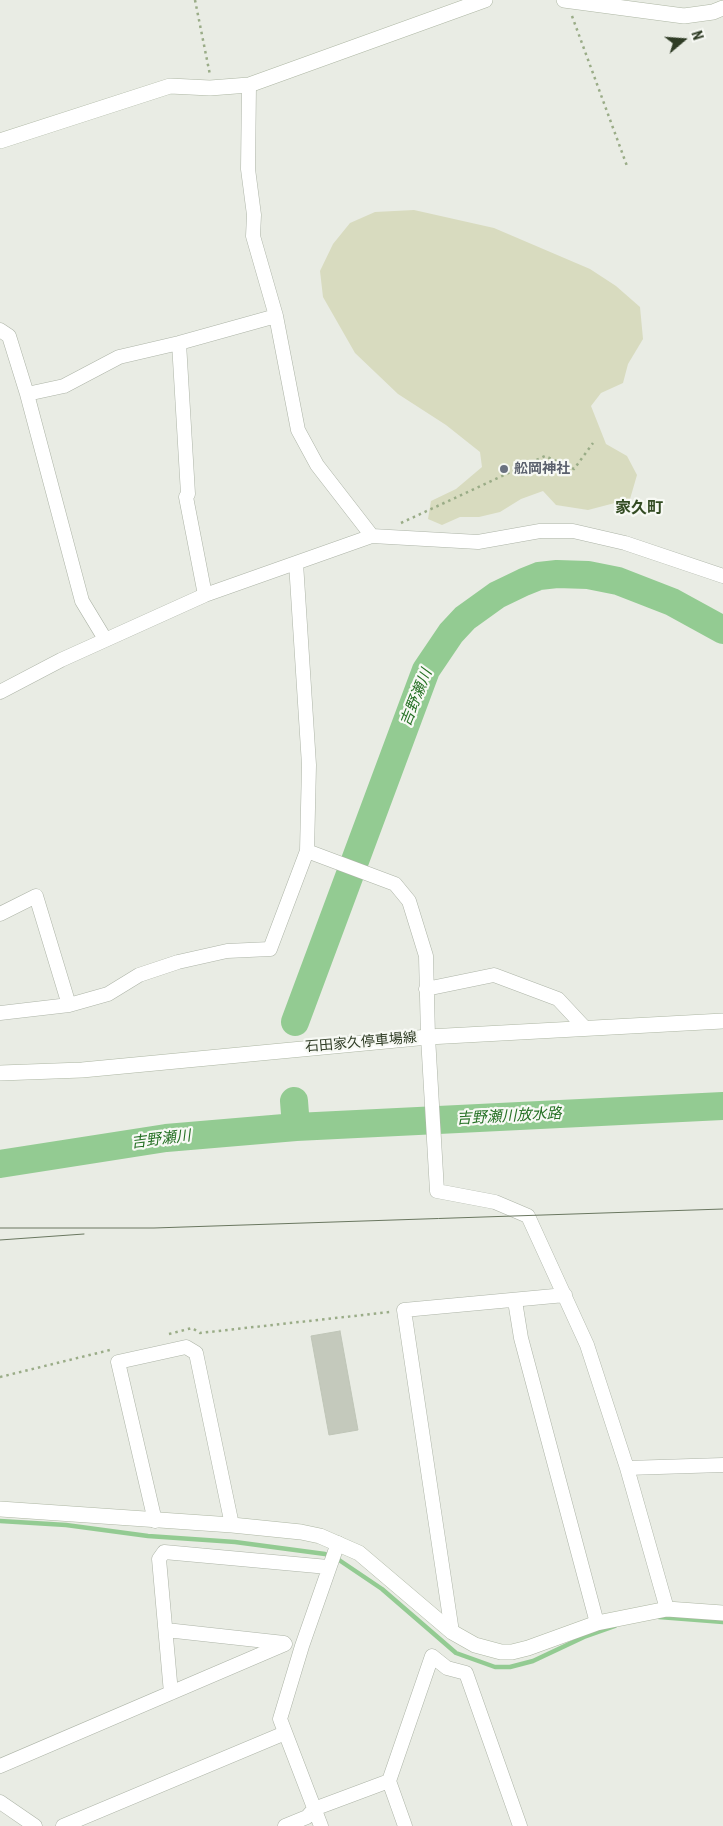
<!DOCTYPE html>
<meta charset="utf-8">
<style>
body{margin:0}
#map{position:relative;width:723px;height:1826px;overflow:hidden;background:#e9ece4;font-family:"Roboto Condensed",sans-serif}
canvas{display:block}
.north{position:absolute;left:658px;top:15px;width:50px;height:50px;-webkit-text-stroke:4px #f7f9f4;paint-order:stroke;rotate:72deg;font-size:14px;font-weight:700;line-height:20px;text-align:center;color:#2f3c25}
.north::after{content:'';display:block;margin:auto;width:18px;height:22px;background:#2f3c25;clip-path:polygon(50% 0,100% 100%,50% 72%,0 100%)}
</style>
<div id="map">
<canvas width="723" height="1826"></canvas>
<div class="north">N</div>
</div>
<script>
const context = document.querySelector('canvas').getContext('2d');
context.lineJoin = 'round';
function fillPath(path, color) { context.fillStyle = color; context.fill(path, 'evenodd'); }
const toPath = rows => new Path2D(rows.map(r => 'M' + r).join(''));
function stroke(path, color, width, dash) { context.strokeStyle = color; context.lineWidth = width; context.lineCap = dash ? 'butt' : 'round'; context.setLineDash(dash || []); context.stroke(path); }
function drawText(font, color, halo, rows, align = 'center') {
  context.font = font + ' "Roboto Condensed","Noto Sans JP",sans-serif'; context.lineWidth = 4.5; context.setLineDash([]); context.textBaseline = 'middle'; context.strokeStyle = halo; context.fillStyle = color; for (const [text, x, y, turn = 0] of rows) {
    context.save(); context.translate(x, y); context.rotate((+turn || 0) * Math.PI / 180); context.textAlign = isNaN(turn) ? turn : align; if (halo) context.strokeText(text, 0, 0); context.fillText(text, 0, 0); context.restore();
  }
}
fillPath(toPath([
 [414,210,494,228,590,269,616,286,640,307,643,339,628,364,623,383,601,393,591,406,606,444,627,456,637,475,630,499,588,510,556,505,543,491,521,499,500,512,479,517,460,517,442,525,428,519,431,501,456,489,482,467,480,452,446,425,398,394,355,353,323,297,320,271,333,244,350,223,375,212]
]), '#d8dbbf');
stroke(toPath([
 [0,1521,66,1525,148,1536,235,1542,325,1554,339,1560,382,1589,456,1653,495,1667,510,1667,533,1661,584,1637,615,1626],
 [659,1617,723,1622]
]), '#93cb92', 4.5);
stroke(toPath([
 [295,1022,426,670,451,633,465,618,497,595,524,582,539,576,557,574,588,575,618,581,672,602,723,630],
 [296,1127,723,1106],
 [0,1164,166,1138,296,1127,294,1101]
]), '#93cb92', 28);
const building = toPath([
 [340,1331,358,1430,329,1435,311,1336,340,1331]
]);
fillPath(building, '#c4c9bc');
stroke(building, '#bfc5b7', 1);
const street = toPath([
 [249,85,248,169,254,215,253,236,276,316,298,430,317,465,372,536],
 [0,330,9,336,27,394,82,601,105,639],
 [179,343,188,494,186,497,205,595],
 [27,394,64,386,119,357,179,343,276,316],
 [0,692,61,660,205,595,372,536,478,542,540,531,573,531,625,543,723,576],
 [307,851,395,884,409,901,426,956,428,1037,437,1191,495,1202,528,1216,587,1345,627,1468,667,1609],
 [0,914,36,896,69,1005],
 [426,989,494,975,558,999,585,1028],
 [0,1013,69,1005,108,994,139,975,178,962,227,951,270,949,307,851,309,765,296,563],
 [515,1301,521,1338,597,1623],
 [627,1468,723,1465],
 [155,1521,118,1362,186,1347,196,1353,232,1525],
 [166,1630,284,1643],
 [452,1632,404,1310,565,1295],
 [171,1693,159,1559,164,1552,328,1567],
 [0,1766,285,1644],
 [0,1802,35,1826],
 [63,1826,285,1733],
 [285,1826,307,1817,314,1809,389,1781],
 [321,1826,280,1719,302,1646,338,1543],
 [405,1826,389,1781,432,1656,447,1668,466,1673,520,1826]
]);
const secondary = toPath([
 [564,0,684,16,713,12,723,8],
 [0,141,170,86,210,88,249,85,485,0],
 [0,1073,82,1070,428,1037,723,1021],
 [0,1509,232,1525,301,1532,320,1536,359,1553,452,1632,475,1645,501,1652,512,1652,528,1648,597,1623,667,1609,723,1613]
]);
stroke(street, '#adb4a7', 15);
stroke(secondary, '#adb6a3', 16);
stroke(toPath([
 [195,0,210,75],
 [572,16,627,166],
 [401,523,545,456,574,469,593,443],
 [169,1334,192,1328,200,1333,390,1312],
 [0,1377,110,1350]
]), '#9aac87', 2.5, [2.5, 4]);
stroke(street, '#fff', 14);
stroke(secondary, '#fff', 15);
stroke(toPath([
 [0,1228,154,1228,723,1209],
 [0,1240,84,1234]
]), '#6a7760', 1);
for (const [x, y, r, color] of [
 [504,469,5,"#6b7280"]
]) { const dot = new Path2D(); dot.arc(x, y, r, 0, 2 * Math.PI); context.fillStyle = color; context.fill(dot); stroke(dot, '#f7f9f4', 2); }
drawText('bold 14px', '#5b616d', '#f7f9f4', [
 ["舩岡神社",514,469]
], 'left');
drawText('14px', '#2f3c25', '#f7f9f4', [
 ["石田家久停車場線",361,1043,-5]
]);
drawText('italic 15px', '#267125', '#f7f9f4', [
 ["吉野瀬川",417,698,-68],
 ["吉野瀬川放水路",509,1117,-3],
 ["吉野瀬川",161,1140,-7]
]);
drawText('bold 16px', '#344c23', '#f7f9f4', [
 ["家久町",639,509]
]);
</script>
